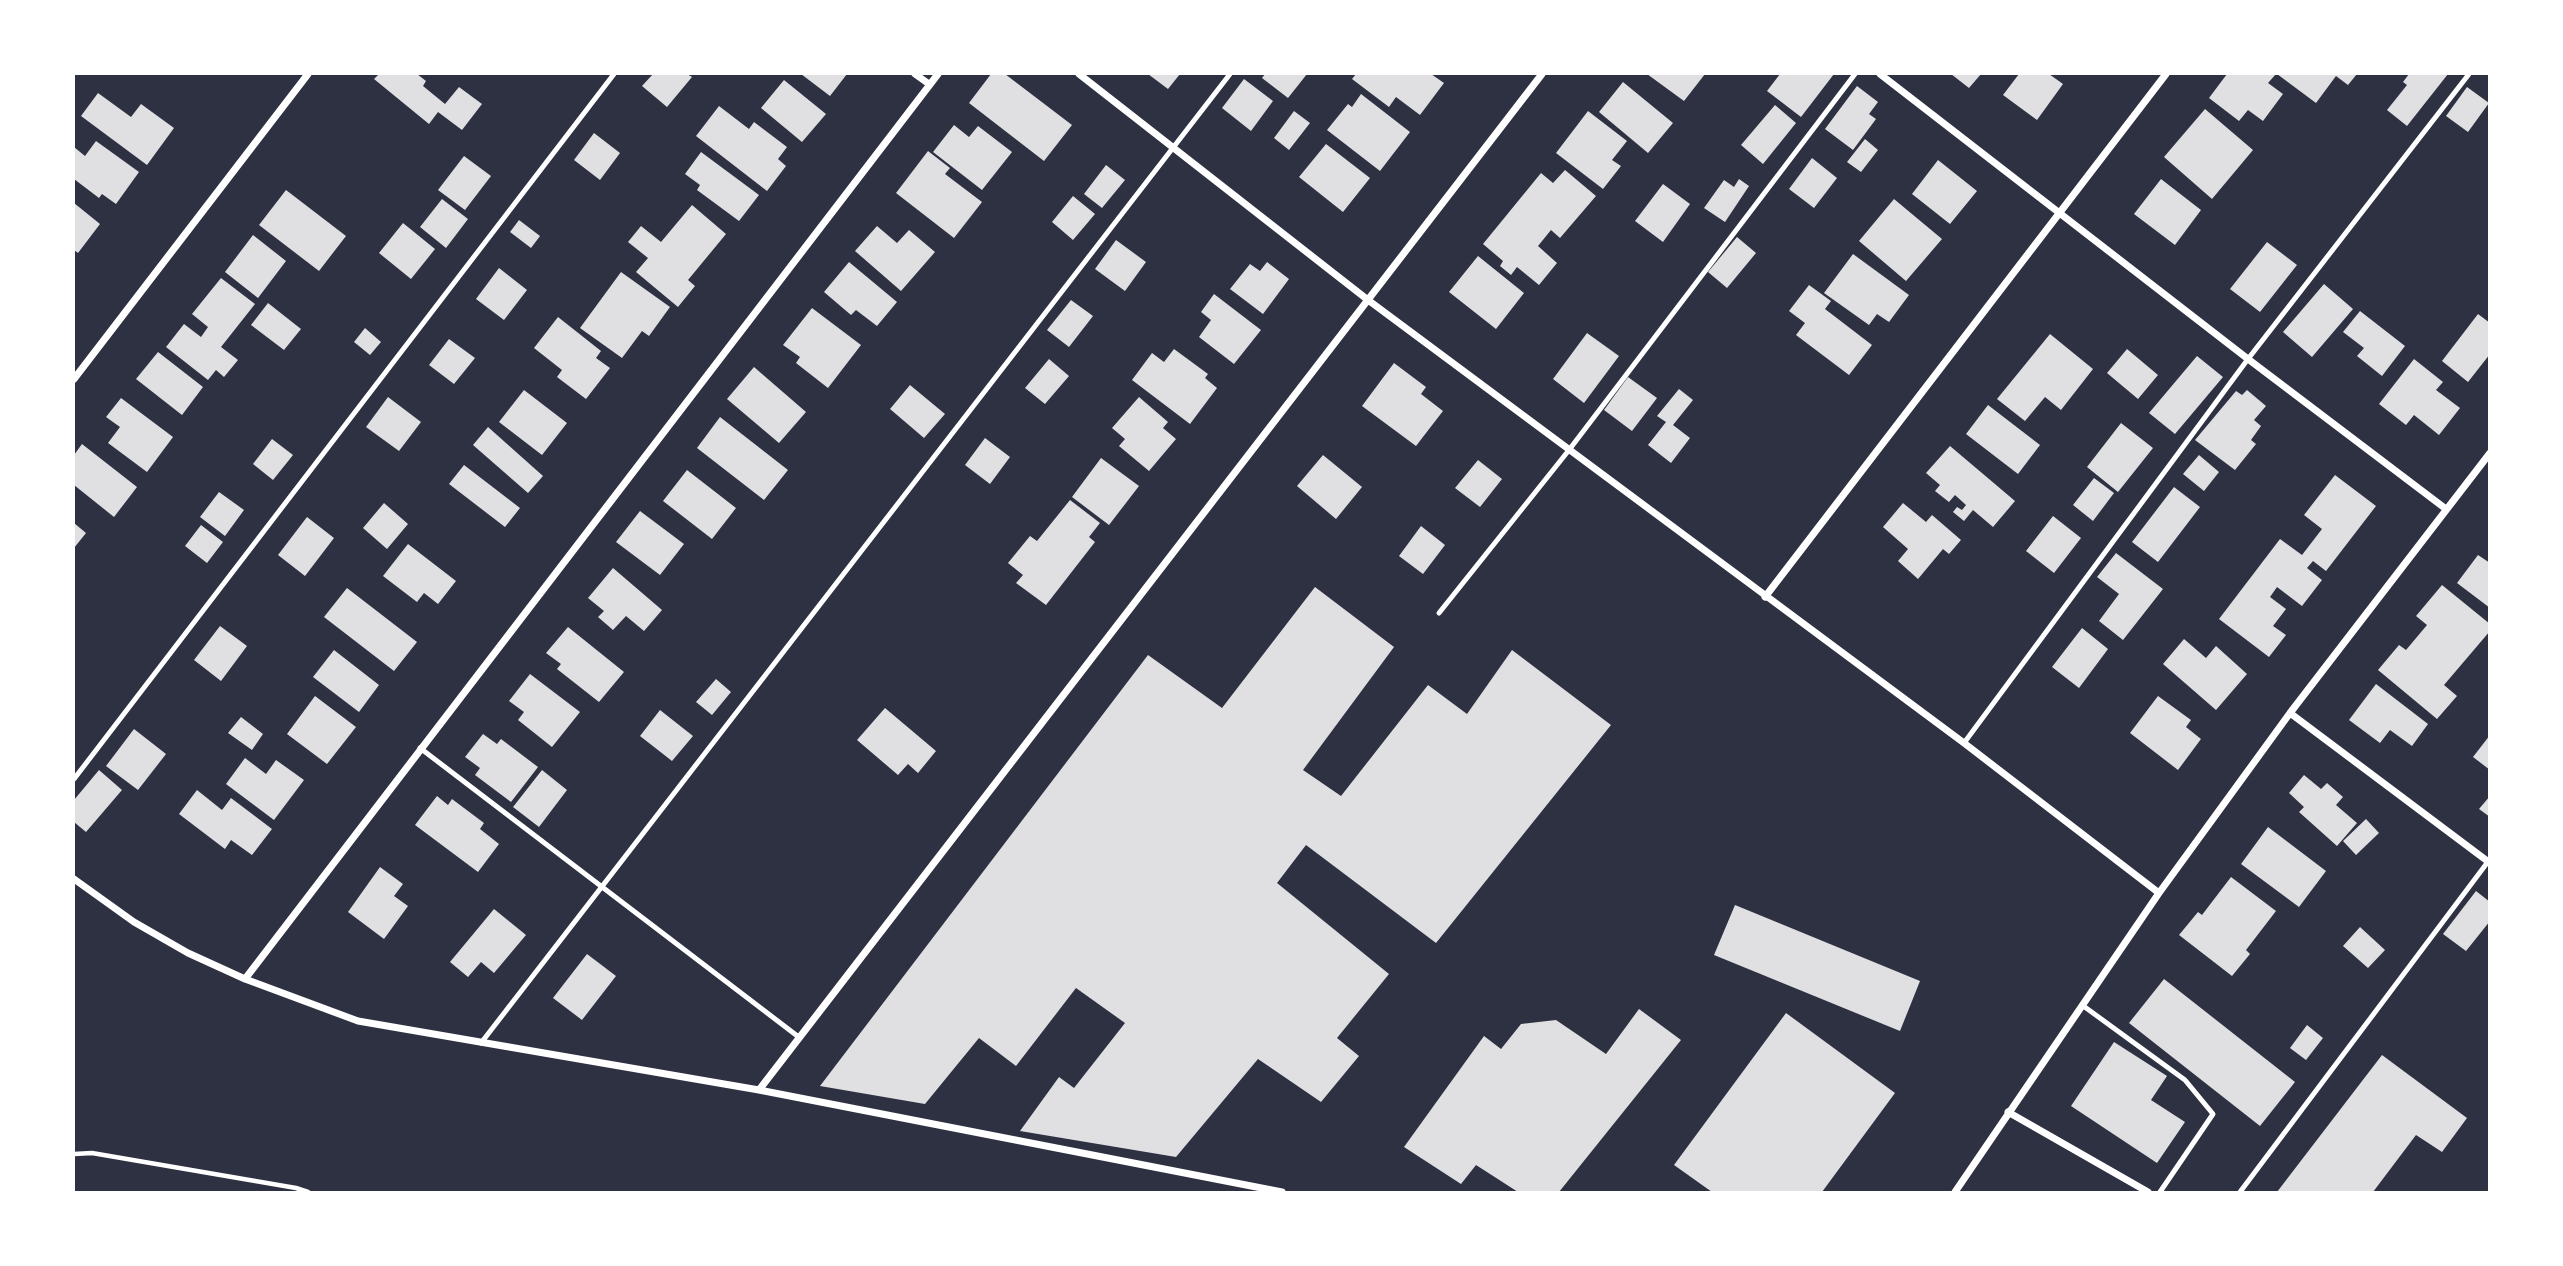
<!DOCTYPE html>
<style>
body{margin:0}
#map{position:relative;width:2563px;height:1266px;overflow:hidden;background:#2d3142;font-family:"DM Sans",sans-serif}
canvas{display:block}
.frame{position:absolute;inset:0;border:75px solid #fff;pointer-events:none}
</style>
<div id="map">
<canvas width="2563" height="1266"></canvas>
<div class="frame"></div>
</div>
<script>
const context = document.querySelector('canvas').getContext('2d');
context.lineJoin = 'round';
function fillPath(path, color) { context.fillStyle = color; context.fill(path, 'evenodd'); }
const toPath = rows => new Path2D(rows.map(r => 'M' + r).join(''));
function stroke(path, color, width, dash) { context.strokeStyle = color; context.lineWidth = width; context.lineCap = dash ? 'butt' : 'round'; context.setLineDash(dash || []); context.stroke(path); }
fillPath(toPath([
 [379,74,417,74,426,81,423,86,445,104,459,87,482,104,462,130,438,112,429,124,374,79],
 [653,74,687,74,692,77,667,107,642,86],
 [801,74,847,74,830,96],
 [991,74,1005,74,1072,125,1044,161,969,103],
 [1148,74,1180,74,1168,89],
 [1265,74,1307,74,1288,98,1262,78],
 [1356,74,1431,74,1444,83,1420,115,1396,97,1389,107,1352,79],
 [1647,74,1705,74,1684,101],
 [1780,74,1834,74,1801,117,1767,91],
 [1951,74,1981,74,1969,88],
 [2019,74,2049,74,2063,84,2037,120,2003,95],
 [2227,74,2276,74,2268,83,2283,94,2263,121,2248,110,2239,121,2209,98],
 [2277,74,2357,74,2348,85,2336,76,2316,103],
 [2409,74,2448,74,2407,126,2387,110,2407,85,2403,82],
 [1244,79,1273,101,1251,131,1222,108],
 [784,80,826,114,802,142,761,108],
 [1623,82,1673,123,1648,153,1599,112],
 [1857,86,1878,102,1869,114,1876,119,1853,150,1825,129],
 [2467,87,2489,103,2468,132,2446,116],
 [98,93,131,117,141,104,174,128,147,165,81,116],
 [1361,94,1410,132,1380,171,1327,130,1348,104,1352,107],
 [1775,105,1796,123,1763,164,1741,145],
 [719,106,749,129,754,122,787,147,778,159,786,166,767,191,696,136],
 [2205,109,2253,150,2212,199,2164,157],
 [1294,111,1310,123,1289,150,1274,138],
 [1588,111,1627,141,1612,160,1621,166,1603,189,1556,153],
 [954,125,969,137,978,126,1012,152,982,190,933,152],
 [594,133,620,153,600,180,574,160],
 [1865,139,1878,150,1861,172,1847,162],
 [96,141,139,172,116,204,102,194,99,198,74,179,74,147,85,156],
 [1326,144,1370,178,1343,212,1299,177],
 [928,151,950,168,945,174,982,202,954,238,896,193],
 [701,152,759,195,739,221,697,190,700,185,685,174],
 [464,156,491,176,465,210,438,190],
 [1812,158,1837,178,1814,208,1789,189],
 [1938,160,1977,191,1950,224,1912,194],
 [1106,165,1125,180,1102,208,1084,194],
 [1565,170,1596,196,1560,238,1551,230,1538,246,1557,263,1539,285,1517,267,1511,275,1500,266,1503,261,1483,244,1541,173,1553,183],
 [1739,179,1749,186,1725,222,1704,208,1724,180,1734,187],
 [2161,179,2201,210,2175,245,2134,214],
 [1663,184,1690,204,1663,242,1635,221],
 [286,190,346,236,319,271,259,225],
 [1073,196,1095,214,1073,240,1052,222],
 [442,199,468,219,446,248,420,227],
 [1894,199,1942,239,1906,281,1859,241],
 [74,203,100,224,78,253,74,250],
 [692,205,726,234,688,280,695,286,678,307,636,272,648,258,628,242,641,226,661,242],
 [519,220,540,236,531,248,510,232],
 [403,223,435,249,411,279,379,253],
 [877,226,897,243,909,230,935,252,901,291,855,251],
 [253,235,286,261,258,298,225,272],
 [1737,237,1756,253,1727,288,1708,272],
 [1116,240,1146,262,1125,291,1095,269],
 [2267,242,2297,265,2260,312,2230,289],
 [1853,254,1909,295,1889,322,1877,314,1869,325,1824,293],
 [1478,256,1524,293,1496,329,1449,292],
 [849,262,897,302,877,326,856,310,851,315,824,292],
 [1267,262,1289,279,1263,314,1230,289,1250,264,1260,271],
 [499,268,527,290,504,320,476,299],
 [621,272,670,307,649,336,642,331,622,358,580,328],
 [221,278,255,304,221,347,238,360,224,377,216,370,208,380,166,347,184,324,201,337,208,327,192,314],
 [2324,284,2353,309,2312,357,2283,332],
 [1809,285,1831,301,1825,309,1872,345,1849,375,1796,335,1805,323,1789,311],
 [1214,294,1261,330,1234,364,1199,337,1211,320,1201,312],
 [1071,300,1093,316,1069,347,1047,330],
 [268,303,301,329,284,350,251,325],
 [812,308,861,345,828,388,796,363,800,357,783,345],
 [2360,311,2405,346,2382,376,2357,356,2364,348,2343,332],
 [2478,314,2490,323,2490,354,2468,382,2442,361],
 [558,317,601,351,596,358,610,368,586,399,557,377,562,370,534,348],
 [365,328,381,342,370,355,354,342],
 [1587,333,1619,356,1584,403,1553,379],
 [2050,334,2093,369,2061,410,2045,397,2025,421,1997,399],
 [449,339,475,358,454,384,429,365],
 [1174,349,1208,374,1205,378,1217,388,1190,424,1132,380,1152,353,1164,362],
 [2127,349,2158,375,2138,399,2107,373],
 [158,352,203,387,182,415,136,379],
 [2197,356,2223,377,2175,434,2149,413],
 [1049,359,1069,376,1045,404,1025,388],
 [2414,359,2443,382,2436,390,2460,408,2439,435,2414,415,2406,425,2379,404],
 [1394,363,1426,387,1421,394,1443,411,1416,446,1362,406],
 [754,367,806,412,779,443,727,399],
 [1628,377,1657,398,1632,431,1604,410],
 [910,385,945,414,924,438,890,409],
 [1679,389,1693,400,1673,425,1690,438,1671,463,1648,445,1666,422,1657,416],
 [524,390,567,423,542,455,499,422],
 [2247,390,2266,406,2254,420,2261,426,2251,440,2256,444,2235,470,2195,440,2236,391,2242,395],
 [388,397,421,422,399,451,366,427],
 [1139,397,1168,422,1163,428,1176,439,1149,471,1119,446,1125,439,1112,428],
 [121,398,173,437,147,472,108,443,120,427,106,417],
 [1988,405,2040,445,2018,474,1966,434],
 [720,417,788,470,764,500,697,448],
 [2121,423,2153,448,2118,492,2087,467],
 [488,427,543,476,528,493,473,445],
 [985,438,1010,457,990,484,965,465],
 [272,439,293,455,273,480,253,464],
 [82,444,137,487,114,517,74,485,74,455],
 [1950,446,2015,501,1993,527,1973,510,1964,521,1953,512,1957,507,1962,510,1966,505,1955,495,1949,502,1935,491,1940,485,1926,473],
 [1323,455,1362,487,1336,519,1297,486],
 [2199,455,2219,472,2204,491,2183,474],
 [1101,458,1139,486,1109,525,1072,497],
 [1478,460,1502,479,1480,507,1455,488],
 [464,465,520,508,505,527,449,484],
 [687,470,736,508,712,539,663,501],
 [2335,475,2376,506,2326,571,2313,561,2307,568,2322,580,2302,606,2277,587,2270,597,2286,609,2273,626,2286,635,2269,657,2219,619,2280,539,2302,555,2322,529,2304,515],
 [2094,478,2114,493,2093,521,2073,505],
 [2174,487,2200,507,2158,562,2132,542],
 [219,492,244,510,225,536,200,517],
 [1070,500,1100,523,1089,537,1095,542,1046,605,1016,583,1023,575,1008,563,1030,536,1037,541],
 [384,503,408,524,387,549,363,528],
 [1903,503,1926,522,1932,515,1961,540,1949,554,1943,549,1918,579,1898,561,1908,549,1883,527],
 [640,511,684,544,660,575,616,542],
 [2053,516,2081,538,2054,573,2026,551],
 [307,517,334,538,305,576,278,555],
 [74,523,86,533,74,548],
 [201,525,223,542,207,563,185,546],
 [1421,526,1445,545,1423,574,1399,556],
 [408,544,456,581,438,604,424,593,417,602,383,576],
 [2116,553,2163,589,2123,640,2099,621,2119,594,2097,577],
 [2478,555,2490,563,2490,608,2457,583],
 [613,568,662,610,644,631,626,616,613,630,598,617,604,611,588,598],
 [2442,585,2490,624,2490,631,2444,685,2457,696,2437,719,2378,670,2399,645,2406,650,2427,625,2416,616],
 [1315,587,1394,647,1303,770,1341,796,1428,685,1467,714,1512,650,1611,725,1436,943,1306,845,1277,883,1389,974,1337,1038,1359,1056,1321,1102,1258,1059,1176,1157,1020,1131,1059,1077,1074,1088,1125,1023,1076,988,1016,1066,979,1038,925,1104,820,1086,1148,655,1222,708],
 [347,588,417,642,394,671,324,617],
 [220,626,247,646,221,681,194,660],
 [568,627,624,672,599,702,557,669,561,664,546,653],
 [2082,628,2108,649,2079,688,2052,667],
 [2184,639,2206,658,2216,646,2247,674,2216,710,2163,664],
 [334,650,379,685,359,712,313,677],
 [530,674,580,712,552,747,518,720,524,712,509,701],
 [716,679,731,692,712,715,696,702],
 [2376,684,2428,724,2412,746,2390,730,2380,743,2349,720],
 [315,696,356,727,327,764,287,734],
 [2158,696,2191,720,2186,727,2201,739,2178,770,2130,733],
 [885,708,936,751,918,773,908,764,898,775,857,740],
 [660,710,693,736,672,761,640,736],
 [241,717,263,734,252,750,228,733],
 [134,729,166,754,138,790,106,766],
 [483,734,497,744,501,739,538,767,511,802,475,775,480,768,465,757],
 [2490,735,2490,770,2473,757],
 [245,758,266,774,276,760,304,780,274,820,226,784],
 [99,770,122,790,86,832,74,822,74,800],
 [542,770,567,790,539,827,513,807],
 [2304,775,2321,789,2327,783,2343,797,2336,805,2357,823,2337,846,2299,812,2304,807,2289,793],
 [197,790,222,810,231,798,272,829,252,855,231,840,225,849,179,814],
 [437,796,448,805,452,799,484,823,480,829,499,844,478,872,415,825],
 [2490,796,2490,817,2479,809],
 [2366,819,2379,833,2356,855,2343,841],
 [2268,827,2326,871,2299,907,2241,864],
 [380,867,403,884,394,896,408,906,384,939,348,912],
 [2231,877,2276,911,2246,950,2250,954,2232,976,2179,935,2198,912,2202,915],
 [2476,891,2490,902,2490,921,2466,951,2443,934],
 [1735,905,1920,981,1900,1031,1714,955],
 [494,909,526,935,494,973,481,962,468,977,450,962],
 [2360,927,2385,950,2368,968,2343,946],
 [587,954,616,976,582,1020,553,998],
 [2164,979,2295,1082,2260,1126,2129,1023],
 [1639,1009,1681,1040,1559,1192,1518,1192,1476,1165,1461,1184,1404,1147,1484,1036,1501,1049,1521,1024,1556,1020,1606,1054],
 [1786,1013,1895,1093,1822,1192,1712,1192,1674,1165],
 [2307,1025,2323,1038,2306,1060,2290,1048],
 [2114,1042,2167,1076,2151,1100,2185,1122,2157,1163,2071,1106],
 [2382,1055,2467,1118,2442,1152,2416,1135,2373,1192,2277,1192]
]), '#e0e0e3');
stroke(toPath([
 [74,1154,92,1153,296,1188,308,1192]
]), '#fff', 4.5);
stroke(toPath([
 [1439,613,1569,450,1855,74],
 [1964,743,2248,359,2469,74],
 [420,748,800,1038],
 [74,779,614,74],
 [2082,1005,2185,1080,2213,1114,2160,1192],
 [481,1043,1230,74],
 [2240,1192,2490,859]
]), '#fff', 5);
stroke(toPath([
 [915,74,929,84],
 [1079,74,1368,300,1964,743,2159,893],
 [1880,74,2248,359,2446,509],
 [74,379,308,74],
 [1765,597,2166,74],
 [2290,713,2490,863],
 [74,879,134,922,188,953,245,979,358,1021,759,1090,1282,1192],
 [245,979,938,74],
 [759,1090,1542,74],
 [2008,1112,2148,1192],
 [1955,1192,2159,893,2290,713,2490,453]
]), '#fff', 7);
</script>
